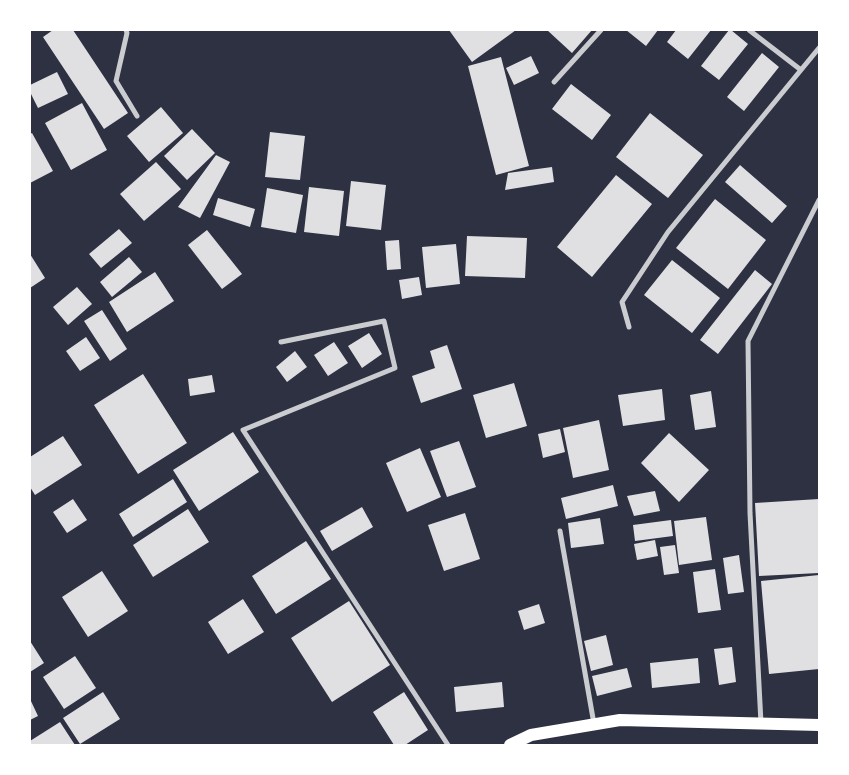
<!DOCTYPE html>
<style>
body{margin:0}
#map{position:relative;width:849px;height:775px;overflow:hidden;background:#2d3142;font-family:"DejaVu Sans",sans-serif}
canvas{display:block}
.frame{position:absolute;inset:0;border:31px solid #fff;pointer-events:none}
</style>
<div id="map">
<canvas width="849" height="775"></canvas>
<div class="frame"></div>
</div>
<script>
const context = document.querySelector('canvas').getContext('2d');
context.lineJoin = 'round';
function fillPath(path, color) { context.fillStyle = color; context.fill(path, 'evenodd'); }
const toPath = rows => new Path2D(rows.map(r => 'M' + r).join(''));
function stroke(path, color, width, dash) { context.strokeStyle = color; context.lineWidth = width; context.lineCap = dash ? 'butt' : 'round'; context.setLineDash(dash || []); context.stroke(path); }
fillPath(toPath([
 [53,30,73,30,128,113,104,129,43,37],
 [449,30,516,30,472,62],
 [547,30,592,30,572,53],
 [626,30,658,30,646,46],
 [676,30,711,30,688,59,667,42],
 [729,30,731,30,748,44,719,80,701,66],
 [762,53,779,67,744,111,727,97],
 [531,56,539,73,514,85,506,68],
 [501,57,529,166,496,175,468,66],
 [57,72,68,94,38,108,30,92,30,85],
 [571,84,611,115,592,140,552,109],
 [82,103,107,150,71,170,45,123],
 [161,107,183,133,149,162,127,136],
 [650,113,703,155,668,198,616,157],
 [192,129,215,153,187,180,164,156],
 [270,132,305,136,300,180,265,177],
 [32,133,53,171,30,183,30,134],
 [216,155,230,162,200,218,178,207],
 [156,162,181,189,144,221,120,194],
 [740,165,787,206,772,223,725,182],
 [552,167,554,182,505,190,508,173],
 [616,175,652,204,592,277,557,247],
 [351,181,386,185,381,230,346,226],
 [309,187,344,191,339,236,304,232],
 [267,188,303,195,296,233,261,227],
 [218,198,255,209,250,227,213,215],
 [715,199,766,240,728,289,676,248],
 [119,229,132,243,101,268,89,254],
 [207,230,242,274,222,289,188,245],
 [467,236,527,238,525,278,465,276],
 [399,240,401,269,387,270,385,241],
 [456,244,460,284,426,288,422,247],
 [30,254,45,278,30,288],
 [129,257,142,272,112,297,100,282],
 [672,260,720,298,692,333,644,295],
 [755,270,772,284,718,354,700,340],
 [155,272,174,301,127,332,109,302],
 [419,277,422,295,402,299,399,280],
 [77,287,92,304,68,325,53,307],
 [102,310,127,349,110,361,84,321],
 [369,333,382,354,362,368,348,346],
 [86,337,100,358,80,371,66,351],
 [334,342,348,363,328,376,314,355],
 [447,345,462,389,421,403,412,376,435,368,430,351],
 [295,351,307,367,287,382,276,367],
 [143,374,187,443,138,474,94,405],
 [212,375,215,392,190,396,188,379],
 [514,383,527,426,486,438,473,395],
 [662,389,665,420,623,426,618,395],
 [711,391,716,427,695,430,690,395],
 [599,420,609,470,573,478,563,428],
 [560,429,565,452,543,458,538,434],
 [233,432,259,472,199,511,173,470],
 [669,433,709,470,679,502,641,463],
 [63,436,82,465,35,495,30,487,30,457],
 [459,441,476,487,447,497,430,451],
 [420,448,441,497,407,512,386,463],
 [173,479,187,502,133,537,119,514],
 [613,485,618,506,566,519,561,498],
 [655,491,660,511,634,516,627,496],
 [73,499,87,520,67,533,53,512],
 [819,499,819,573,759,576,755,503],
 [362,507,373,527,332,551,320,531],
 [188,509,209,542,153,577,133,545],
 [465,513,480,559,444,571,428,525],
 [706,517,712,560,679,565,674,521],
 [600,518,604,544,571,548,568,523],
 [671,520,673,536,635,541,633,525],
 [655,540,658,556,637,560,634,544],
 [306,541,331,579,276,614,252,576],
 [675,545,679,573,664,575,660,547],
 [739,555,744,592,728,594,723,558],
 [715,569,721,610,698,613,693,572],
 [102,571,128,611,88,637,62,597],
 [819,575,819,669,769,674,761,581],
 [243,599,264,632,228,654,208,622],
 [349,601,390,665,332,702,291,638],
 [539,604,545,623,524,630,518,611],
 [606,635,613,665,591,671,584,641],
 [30,641,44,663,30,672],
 [732,647,736,682,719,685,714,649],
 [75,656,96,688,64,709,43,677],
 [698,658,700,683,652,688,650,663],
 [627,668,632,687,597,696,592,676],
 [502,682,504,707,456,712,454,687],
 [103,692,120,719,80,744,63,718],
 [404,692,428,730,405,745,394,745,373,712],
 [30,699,38,716,30,720],
 [60,722,75,745,30,745,30,741]
]), '#e0e0e3');
stroke(toPath([
 [126,30,127,33,116,81,137,116],
 [749,30,801,70],
 [554,82,601,30],
 [629,327,622,302,668,232,819,48],
 [281,342,384,321,395,368,243,430,448,745],
 [560,531,594,724],
 [761,723,750,513,748,341,819,200]
]), '#caccd0', 5);
stroke(toPath([
 [510,745,531,735,620,720,819,725]
]), '#fff', 12);
</script>
